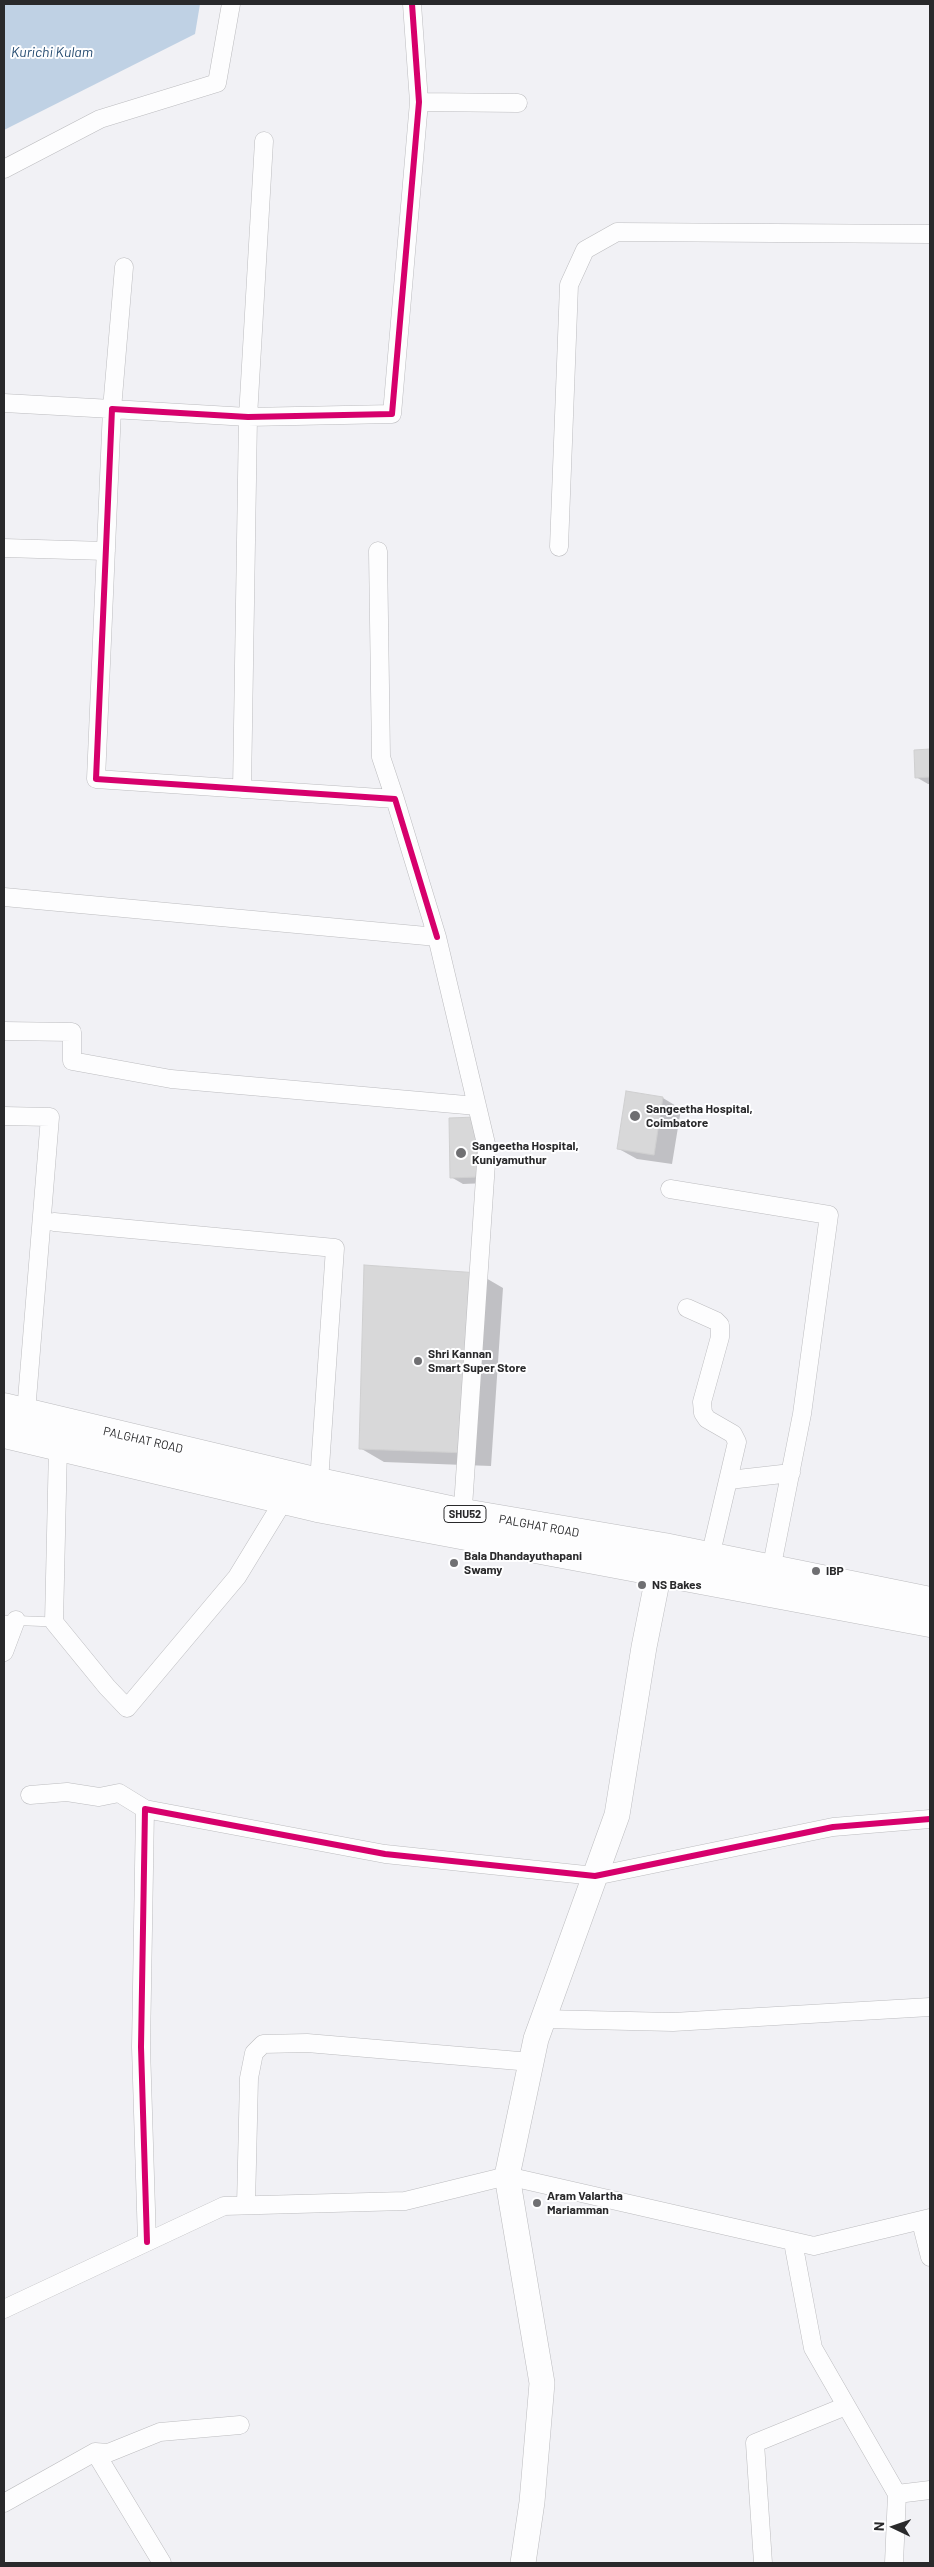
<!DOCTYPE html>
<style>
body{margin:0}
#map{position:relative;width:934px;height:2567px;overflow:hidden;background:#f1f1f5;font-family:Barlow,sans-serif}
canvas{display:block}
.frame{position:absolute;inset:0;border:5px solid #29292b;pointer-events:none}
.north{position:absolute;left:869px;top:2502px;width:50px;height:50px;-webkit-text-stroke:4px #fefeff;paint-order:stroke;rotate:273deg;font-size:14px;font-weight:700;line-height:20px;text-align:center;color:#29292b}
.north::after{content:'';display:block;margin:auto;width:18px;height:22px;background:#29292b;clip-path:polygon(50% 0,100% 100%,50% 72%,0 100%)}
</style>
<div id="map">
<canvas width="934" height="2567"></canvas>
<div class="frame"></div>
<div class="north">N</div>
</div>
<script>
const context = document.querySelector('canvas').getContext('2d');
context.lineJoin = 'round';
function fillPath(path, color) { context.fillStyle = color; context.fill(path, 'evenodd'); }
const toPath = rows => new Path2D(rows.map(r => 'M' + r).join(''));
function stroke(path, color, width, dash) { context.strokeStyle = color; context.lineWidth = width; context.lineCap = dash ? 'butt' : 'round'; context.setLineDash(dash || []); context.stroke(path); }
function drawText(font, color, halo, rows, align = 'center') {
  context.font = font + ' Barlow,sans-serif'; context.lineWidth = 4; context.setLineDash([]); context.textBaseline = 'middle'; context.strokeStyle = halo; context.fillStyle = color; for (const [text, x, y, turn = 0] of rows) {
    context.save(); context.translate(x, y); context.rotate((+turn || 0) * Math.PI / 180); context.textAlign = isNaN(turn) ? turn : align; if (halo) context.strokeText(text, 0, 0); context.fillText(text, 0, 0); context.restore();
  }
}
fillPath(toPath([
 [4,4,200,4,195,34,4,130]
]), '#bfd1e4');
fillPath(toPath([
 [930,750,930,784,928,784,916,777,915,751],
 [627,1093,663,1098,681,1109,672,1164,637,1159,619,1149],
 [475,1118,488,1183,463,1184,451,1177],
 [479,1274,503,1288,491,1466,384,1462,360,1448]
]), '#0003');
const building = toPath([
 [930,749,930,777,915,778,914,750,930,749],
 [626,1091,663,1097,654,1155,617,1149,626,1091],
 [476,1117,477,1177,450,1178,449,1118,476,1117],
 [364,1265,479,1273,468,1453,359,1449,364,1265]
]);
fillPath(building, '#d8d8d9');
stroke(building, '#cfcfd0', 1);
const lane = toPath([
 [4,1620,54,1622]
]);
const street = toPath([
 [412,4,419,102,392,414,248,417,112,409,96,779,395,799,437,937],
 [419,102,518,103],
 [4,169,100,119,217,83,231,4],
 [4,403,112,409,124,267],
 [559,547,569,285,585,250,617,232,930,234],
 [4,548,106,551],
 [378,551,381,757,395,799],
 [242,789,248,417,264,141],
 [4,897,437,937,487,1148,462,1522],
 [4,1031,72,1032,72,1061,171,1079,477,1106],
 [4,1116,50,1117,26,1412],
 [670,1189,829,1215,802,1414,771,1570],
 [54,1222,335,1248,319,1482],
 [687,1308,716,1321,720,1325,720,1337,702,1402,703,1413,707,1419,733,1434,737,1442,710,1557],
 [58,1447,54,1622,107,1687,127,1708,237,1577,284,1500],
 [729,1480,791,1473],
 [4,1652,16,1620],
 [30,1795,67,1792,99,1797,119,1793,145,1809],
 [543,2019,673,2022,930,2007],
 [246,2205,249,2078,254,2053,263,2044,307,2043,531,2062],
 [921,2222,930,2257],
 [147,2242,141,2047,145,1809,385,1854,595,1876,833,1827,930,1819],
 [793,2242,813,2348,897,2494,894,2563],
 [4,2309,224,2206,405,2201,507,2176,814,2246,930,2218],
 [95,2452,108,2453,160,2432,240,2425],
 [897,2494,930,2490],
 [4,2503,95,2452,162,2563],
 [763,2563,755,2443,846,2406]
]);
const secondary = toPath([
 [523,2563,532,2502,542,2383,507,2176,536,2039,617,1815,644,1647,663,1552]
]);
const primary = toPath([
 [4,1407,319,1482,464,1513,664,1547,930,1601],
 [4,1434,317,1508,930,1623]
]);
stroke(lane, '#bcbcbf', 10);
stroke(street, '#bcbcbf', 19);
stroke(secondary, '#bcbcbf', 26);
stroke(primary, '#bcbcbf', 29);
stroke(lane, '#fdfdfe', 9);
stroke(street, '#fdfdfe', 18);
stroke(secondary, '#fdfdfe', 25);
stroke(primary, '#fdfdfe', 28);
stroke(toPath([
 [412,4,419,102,392,414,248,417,112,409,96,779,395,799,437,937],
 [147,2242,141,2047,145,1809,385,1854,595,1876,833,1827,930,1819]
]), '#d6006c', 6);
for (const [x, y, r, color] of [
 [635,1116,6,"#6f6f72"],
 [461,1153,6,"#6f6f72"],
 [418,1361,5,"#6f6f72"],
 [454,1563,5,"#6f6f72"],
 [816,1571,5,"#6f6f72"],
 [642,1585,5,"#6f6f72"],
 [537,2203,5,"#6f6f72"]
]) { const dot = new Path2D(); dot.arc(x, y, r, 0, 2 * Math.PI); context.fillStyle = color; context.fill(dot); stroke(dot, '#fefeff', 2); }
for (const [x, y, w] of [
 [465,1514,42]
]) { const box = new Path2D(); box.roundRect(x - w / 2, y - 8.5, w, 17, 4); context.fillStyle = '#fefeff'; context.fill(box); stroke(box, '#29292b', 1); }
drawText('bold 11px', '#29292b', null, [
 ["SHU52",465,1514]
]);
drawText('bold 12px', '#29292b', '#fefeff', [
 ["Sangeetha Hospital,",646,1109],
 ["Coimbatore",646,1123],
 ["Sangeetha Hospital,",472,1146],
 ["Kuniyamuthur",472,1160],
 ["Shri Kannan",428,1354],
 ["Smart Super Store",428,1368],
 ["Bala Dhandayuthapani",464,1556],
 ["Swamy",464,1570],
 ["IBP",826,1571],
 ["NS Bakes",652,1585],
 ["Aram Valartha",547,2196],
 ["Mariamman",547,2210]
], 'left');
drawText('12px', '#29292b', '#fefeff', [
 ["PALGHAT ROAD",143,1440,13],
 ["PALGHAT ROAD",539,1526,10]
]);
drawText('italic 14px', '#264c71', '#fefeff', [
 ["Kurichi Kulam",52,52]
]);
</script>
